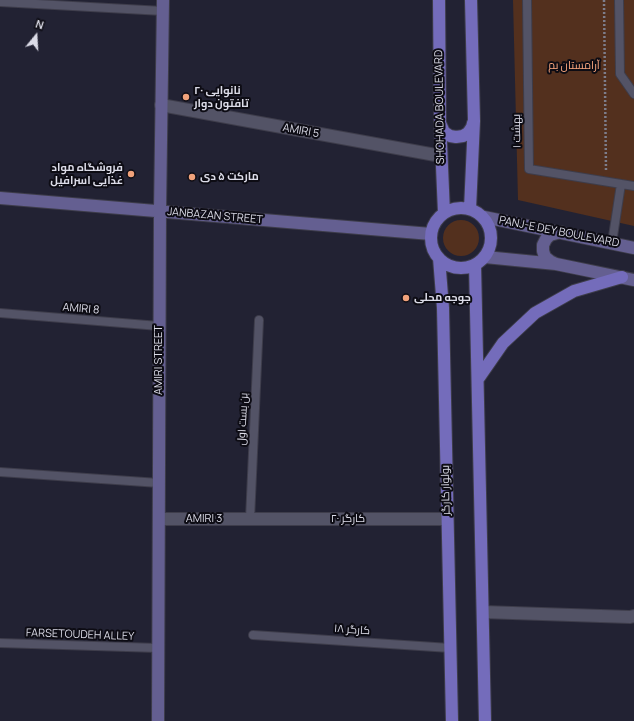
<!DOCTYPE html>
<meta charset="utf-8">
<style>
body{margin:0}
#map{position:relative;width:634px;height:721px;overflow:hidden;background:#223;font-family:Manrope,sans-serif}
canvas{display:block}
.north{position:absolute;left:16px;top:16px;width:40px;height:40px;-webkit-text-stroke:3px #0d0c14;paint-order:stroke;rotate:18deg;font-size:11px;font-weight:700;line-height:16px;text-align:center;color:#dcdce8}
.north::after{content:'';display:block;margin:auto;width:14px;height:18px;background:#dcdce8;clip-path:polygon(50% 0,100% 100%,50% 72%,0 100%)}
</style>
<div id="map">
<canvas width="634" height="721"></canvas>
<div class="north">N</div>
</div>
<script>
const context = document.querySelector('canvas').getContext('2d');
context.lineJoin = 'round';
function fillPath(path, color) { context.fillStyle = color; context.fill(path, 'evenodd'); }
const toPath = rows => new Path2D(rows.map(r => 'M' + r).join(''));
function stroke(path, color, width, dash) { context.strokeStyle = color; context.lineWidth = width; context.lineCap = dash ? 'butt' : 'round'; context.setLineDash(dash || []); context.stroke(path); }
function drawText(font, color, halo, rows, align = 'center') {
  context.font = font + ' Manrope,Cairo,sans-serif'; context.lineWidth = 4; context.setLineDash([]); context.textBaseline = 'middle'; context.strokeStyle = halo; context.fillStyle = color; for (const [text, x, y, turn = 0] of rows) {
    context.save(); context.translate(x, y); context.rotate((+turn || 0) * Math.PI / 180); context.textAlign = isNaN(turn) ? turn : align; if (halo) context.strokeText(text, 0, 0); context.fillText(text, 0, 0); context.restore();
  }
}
fillPath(toPath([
 [513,0,634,0,634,226,518,200],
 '443 238a18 18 0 1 1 36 0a18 18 0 1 1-36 0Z'
]), '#53301e');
const lane = toPath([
 [527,0,529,169,634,186],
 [619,0,620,74,634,94],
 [0,2,163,11],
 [612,243,621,184],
 [0,313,159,326],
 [0,472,159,483],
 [250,519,259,320],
 [253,635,450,648],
 [0,643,158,648]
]);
const street = toPath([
 [161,105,441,156],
 [159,519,447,519],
 [483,612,630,617,634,616]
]);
const secondary = toPath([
 [0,198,431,234],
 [484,217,634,248],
 [485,257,556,264,634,280],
 [556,264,550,261,545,257,543,251,543,245,546,239,550,235,561,232],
 [158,721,160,211,163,0]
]);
const primary = toPath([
 [439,0,440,120,444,213],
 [440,123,444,132,450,136,456,137,463,136,468,133,472,127,473,123],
 '431 238a30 30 0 1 1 60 0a30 30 0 1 1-60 0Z',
 [470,209,474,121,471,0],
 [439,258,443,308,452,721],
 [475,265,485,721],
 [478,379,503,343,535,313,574,291,622,277]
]);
stroke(lane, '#3e3d4b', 10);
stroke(street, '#3e3d4b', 14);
stroke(secondary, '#3e3d4b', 14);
stroke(primary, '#3e3d4b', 14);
stroke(toPath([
 [604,0,606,171]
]), '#7d7d8b', 2.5, [2, 2]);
stroke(lane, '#535366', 8);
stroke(street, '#535366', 12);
stroke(secondary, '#645f91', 12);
stroke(primary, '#746cbb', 12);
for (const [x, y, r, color] of [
 [186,97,4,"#f1a27b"],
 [131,174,4,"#f1a27b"],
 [192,177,4,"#f1a27b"],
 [406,298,4,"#f1a27b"]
]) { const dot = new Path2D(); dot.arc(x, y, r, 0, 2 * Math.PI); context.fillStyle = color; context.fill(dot); stroke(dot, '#0d0c14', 1.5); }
drawText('11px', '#ffaa80', '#0d0c14', [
 ["آرامستان بم",574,66]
]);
drawText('bold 11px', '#dcdce8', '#0d0c14', [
 ["نانوایی ۲۰",194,91],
 ["تافتون دوار",194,104],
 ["فروشگاه مواد",123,168,"right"],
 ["غذایی اسرافیل",123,181,"right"],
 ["مارکت ۵ دی",200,177],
 ["جوجه محلی",414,298]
], 'left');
drawText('11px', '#dcdce8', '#0d0c14', [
 ["SHOHADA BOULEVARD",440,107,-91],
 ["AMIRI 5",301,131,10],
 ["بهشت ۱",517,131,-91],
 ["JANBAZAN STREET",215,216,5],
 ["PANJ-E DEY BOULEVARD",559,232,11],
 ["AMIRI 8",81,309,5],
 ["AMIRI STREET",159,360,-90],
 ["بن بست اول",243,419,-87],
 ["بولوار کارگر",446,490,-91],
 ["AMIRI 3",204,519],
 ["کارگر ۲۰",348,519],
 ["کارگر ۱۸",352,630,4],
 ["FARSETOUDEH ALLEY",80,635,2]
]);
</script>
